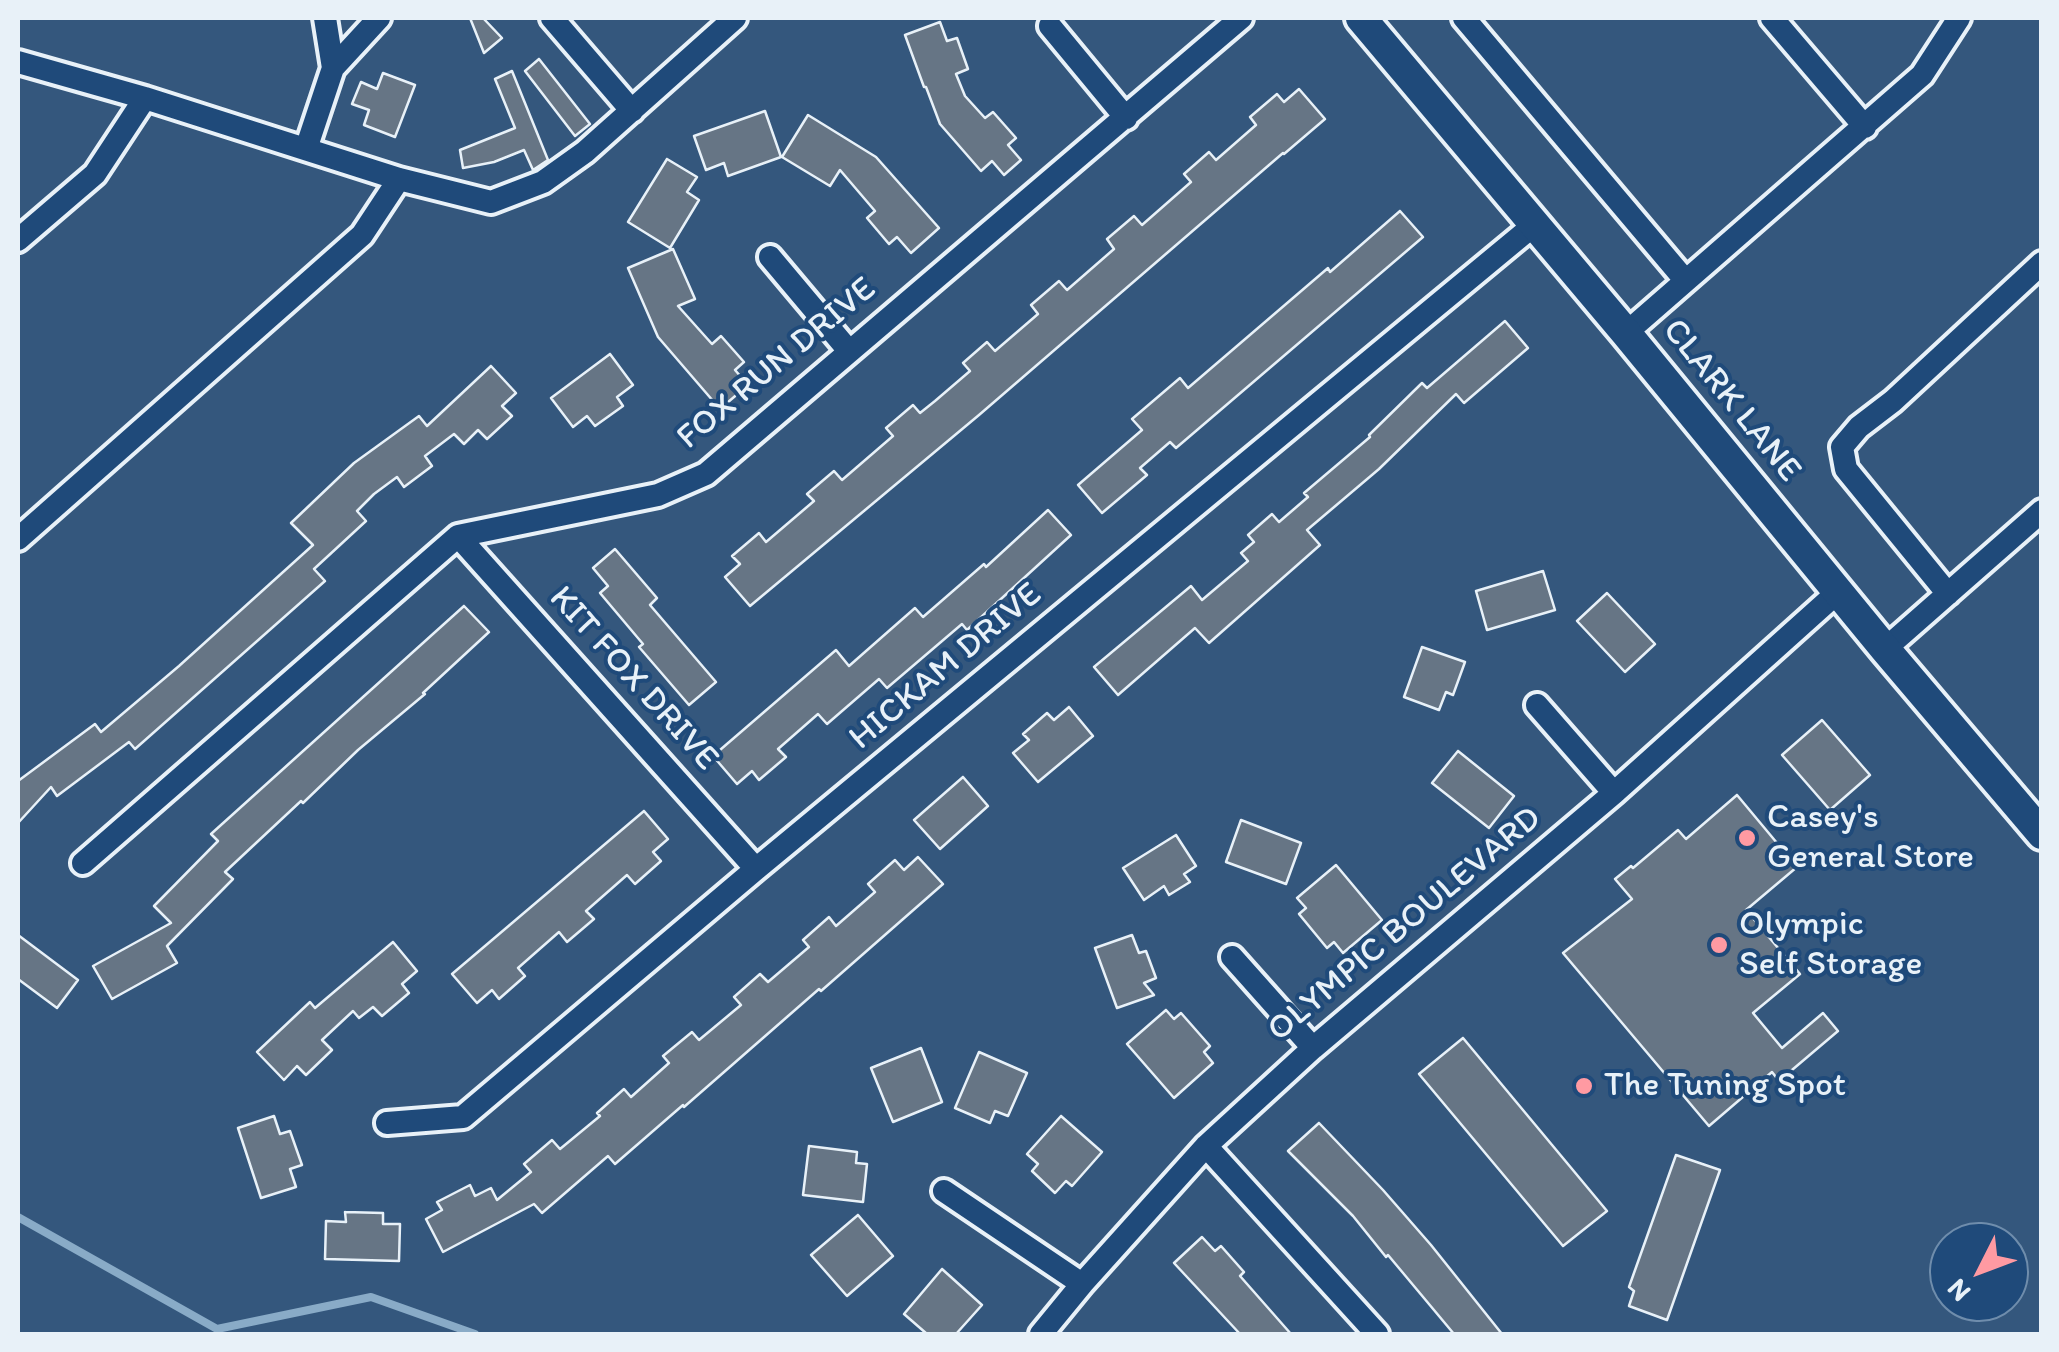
<!DOCTYPE html>
<style>
body{margin:0}
#map{position:relative;width:2059px;height:1352px;overflow:hidden;background:#34577d;font-family:Itim,sans-serif}
canvas{display:block}
.frame{position:absolute;inset:0;border:20px solid #e8f1f8;pointer-events:none}
.north{position:absolute;left:1929px;top:1222px;width:100px;height:100px;box-sizing:border-box;background:#1f4a7a;border:2px solid #6f8dac;border-radius:50%;rotate:228deg;font-size:28px;font-weight:700;line-height:40px;text-align:center;color:#e8f1f8}
.north::after{content:'';display:block;margin:auto;width:35px;height:45px;background:#ff9aa2;clip-path:polygon(50% 0,100% 100%,50% 72%,0 100%)}
</style>
<div id="map">
<canvas width="2059" height="1352"></canvas>
<div class="frame"></div>
<div class="north">N</div>
</div>
<script>
const context = document.querySelector('canvas').getContext('2d');
context.lineJoin = 'round';
const toPath = rows => new Path2D(rows.map(r => 'M' + r).join(''));
function stroke(path, color, width, dash) { context.strokeStyle = color; context.lineWidth = width; context.lineCap = dash ? 'butt' : 'round'; context.setLineDash(dash || []); context.stroke(path); }
function fillPath(path, color) { context.fillStyle = color; context.fill(path, 'evenodd'); }
function drawText(font, color, halo, rows, align = 'center') {
  context.font = font + ' Itim,sans-serif'; context.lineWidth = 8; context.setLineDash([]); context.textBaseline = 'middle'; context.strokeStyle = halo; context.fillStyle = color; for (const [text, x, y, turn = 0] of rows) {
    context.save(); context.translate(x, y); context.rotate((+turn || 0) * Math.PI / 180); context.textAlign = isNaN(turn) ? turn : align; if (halo) context.strokeText(text, 0, 0); context.fillText(text, 0, 0); context.restore();
  }
}
stroke(toPath([
 [18,1217,217,1329,371,1297,475,1334]
]), '#89abc7', 8);
const building = toPath([
 [470,18,483,18,502,38,484,53,470,18],
 [940,22,947,41,957,38,968,69,956,74,965,96,985,118,993,112,1016,138,1008,145,1021,160,1004,175,992,161,981,171,940,124,926,87,924,87,905,35,940,22],
 [539,59,590,124,575,136,525,71,539,59],
 [512,71,548,160,533,170,524,150,494,162,463,168,460,150,515,128,495,79,512,71],
 [383,73,415,85,395,137,364,125,369,110,352,104,361,82,377,89,383,73],
 [1299,89,1325,119,1284,154,1283,153,979,415,750,606,725,577,740,564,732,556,759,533,766,542,814,501,807,494,834,471,842,480,893,436,886,428,913,405,920,413,935,401,970,371,963,363,987,342,995,351,1038,314,1031,305,1059,281,1067,290,1114,249,1107,239,1134,216,1142,225,1191,182,1184,174,1209,152,1216,160,1256,125,1250,117,1277,94,1284,102,1299,89],
 [765,111,781,157,728,176,724,163,706,170,694,136,765,111],
 [808,115,876,157,939,228,911,253,897,237,889,244,867,218,875,211,840,170,830,186,782,157,808,115],
 [667,159,697,177,687,192,699,200,670,248,628,222,667,159],
 [1400,211,1423,237,1176,448,1170,442,1140,468,1147,475,1102,513,1078,485,1142,430,1132,419,1180,378,1188,388,1328,268,1330,272,1400,211],
 [673,249,695,299,678,306,712,344,721,336,744,362,735,370,748,385,720,409,658,337,628,268,673,249],
 [1505,321,1528,348,1464,403,1456,394,1379,469,1307,530,1320,545,1209,643,1195,628,1118,695,1094,667,1191,586,1202,600,1248,561,1241,553,1254,542,1248,535,1272,514,1279,522,1308,497,1304,493,1370,437,1369,435,1422,383,1427,388,1505,321],
 [610,354,633,385,617,397,623,406,595,426,587,416,573,427,551,398,610,354],
 [491,366,516,393,502,406,512,416,487,439,478,430,464,444,454,434,425,456,432,466,404,487,397,477,374,494,357,511,366,521,314,569,325,581,135,749,129,742,57,796,51,787,18,823,18,781,95,724,101,732,179,666,313,545,291,523,354,463,419,416,427,426,491,366],
 [1048,510,1071,535,967,630,962,624,887,688,879,679,827,724,818,714,778,749,786,757,759,780,752,771,737,784,713,756,836,650,849,666,915,608,923,617,984,564,986,567,1048,510],
 [615,549,657,598,650,605,716,682,689,705,639,647,643,644,600,593,608,586,593,568,615,549],
 [1543,571,1555,610,1487,630,1476,591,1543,571],
 [1607,593,1655,644,1625,672,1577,621,1607,593],
 [464,606,489,632,423,693,425,694,358,750,303,803,301,801,225,872,233,879,167,946,177,963,112,999,93,966,171,923,154,906,218,841,211,834,464,606],
 [1422,647,1465,662,1453,695,1446,692,1439,710,1404,697,1422,647],
 [1069,707,1093,736,1038,782,1013,753,1029,740,1023,734,1047,713,1054,720,1069,707],
 [1822,720,1870,775,1830,810,1782,755,1822,720],
 [1458,751,1514,796,1489,828,1432,783,1458,751],
 [963,777,988,806,940,849,914,820,963,777],
 [1737,795,1797,867,1746,910,1800,974,1753,1013,1782,1048,1823,1013,1838,1031,1779,1081,1772,1072,1709,1126,1563,953,1632,899,1615,879,1631,866,1633,868,1678,830,1686,839,1737,795],
 [644,811,668,839,653,852,661,861,635,884,627,875,586,911,594,919,567,942,559,932,518,968,525,976,499,999,492,990,477,1003,452,974,644,811],
 [1241,820,1301,843,1286,884,1226,862,1241,820],
 [1176,835,1196,866,1184,874,1190,882,1169,895,1164,886,1144,900,1123,868,1176,835],
 [918,857,943,884,821,991,819,989,684,1107,683,1105,615,1164,608,1156,542,1213,534,1204,443,1252,426,1219,442,1210,437,1202,470,1185,475,1196,491,1188,497,1200,531,1172,524,1164,552,1140,560,1149,600,1116,597,1113,624,1089,631,1097,669,1063,663,1056,692,1032,699,1040,741,1005,734,997,760,974,768,982,809,947,803,940,829,917,836,926,875,892,868,884,895,860,904,870,918,857],
 [1336,865,1382,920,1343,953,1334,942,1327,948,1299,914,1306,908,1297,898,1336,865],
 [18,935,78,980,57,1008,18,979,18,935],
 [1132,935,1139,953,1146,951,1156,978,1144,983,1154,995,1117,1008,1095,948,1132,935],
 [393,942,417,971,402,984,409,993,382,1016,373,1007,359,1018,353,1011,322,1040,332,1050,306,1075,297,1066,284,1080,257,1052,310,1002,315,1008,393,942],
 [1166,1010,1174,1019,1181,1013,1210,1046,1204,1052,1213,1063,1174,1098,1127,1044,1166,1010],
 [1463,1038,1607,1211,1563,1246,1419,1074,1463,1038],
 [921,1048,942,1102,893,1122,871,1068,921,1048],
 [979,1052,1027,1073,1008,1116,995,1111,990,1123,955,1108,979,1052],
 [274,1116,280,1134,290,1131,302,1165,290,1169,296,1187,261,1198,238,1128,274,1116],
 [1061,1116,1102,1152,1072,1186,1066,1181,1055,1193,1032,1171,1038,1164,1027,1154,1061,1116],
 [1319,1123,1383,1190,1431,1245,1502,1334,1454,1334,1388,1255,1386,1257,1353,1216,1288,1151,1319,1123],
 [809,1146,857,1152,856,1163,867,1164,863,1202,803,1195,809,1146],
 [1676,1155,1720,1170,1667,1320,1629,1306,1634,1291,1629,1287,1676,1155],
 [345,1212,383,1213,383,1224,400,1224,399,1261,325,1259,326,1221,346,1222,345,1212],
 [858,1215,893,1256,847,1296,811,1255,858,1215],
 [1202,1237,1215,1251,1221,1246,1244,1272,1240,1276,1291,1334,1240,1334,1174,1263,1202,1237],
 [942,1269,982,1305,956,1334,927,1334,904,1314,942,1269]
]);
fillPath(building, '#667585');
stroke(building, '#e8f1f8', 2.5);
const street = toPath([
 [325,18,333,68],
 [552,18,632,111],
 [1464,18,1685,280],
 [1772,18,1865,127],
 [1050,26,1126,118],
 [18,62,145,98,399,179,491,202,543,182,585,152,735,18],
 [306,149,333,68,379,18],
 [18,240,95,174,145,98],
 [770,257,849,351],
 [1626,333,1922,75,1959,18],
 [458,536,756,869],
 [18,539,362,235,399,179],
 [1948,594,1846,469,1842,447,1859,427,1893,401,2042,263],
 [1885,649,2042,511],
 [1537,705,1614,793],
 [83,863,458,536,658,495,706,474,1241,18],
 [1232,957,1313,1048],
 [387,1123,463,1117,756,869,1534,225],
 [1206,1146,1377,1334],
 [944,1191,1082,1284],
 [1041,1334,1082,1284,1206,1146,1313,1048,1614,793,1839,591]
]);
const secondary = toPath([
 [1361,18,1626,333,1885,649,2042,834]
]);
stroke(street, '#e8f1f8', 30);
stroke(secondary, '#e8f1f8', 38);
stroke(street, '#1f4a7a', 22);
stroke(secondary, '#1f4a7a', 30);
for (const [x, y, r, color] of [
 [1747,838,10,"#ff9aa2"],
 [1719,945,10,"#ff9aa2"],
 [1584,1086,10,"#ff9aa2"]
]) { const dot = new Path2D(); dot.arc(x, y, r, 0, 2 * Math.PI); context.fillStyle = color; context.fill(dot); stroke(dot, '#1f4a7a', 4); }
drawText('35px', '#e8f1f8', '#1f4a7a', [
 ["FOX RUN DRIVE",777,364,-40],
 ["CLARK LANE",1731,401,51],
 ["HICKAM DRIVE",946,667,-40],
 ["KIT FOX DRIVE",633,679,48],
 ["OLYMPIC BOULEVARD",1405,925,-40]
]);
drawText('35px', '#e8f1f8', '#1f4a7a', [
 ["Casey's",1767,818],
 ["General Store",1767,858],
 ["Olympic",1739,925],
 ["Self Storage",1739,965],
 ["The Tuning Spot",1604,1086]
], 'left');
</script>
